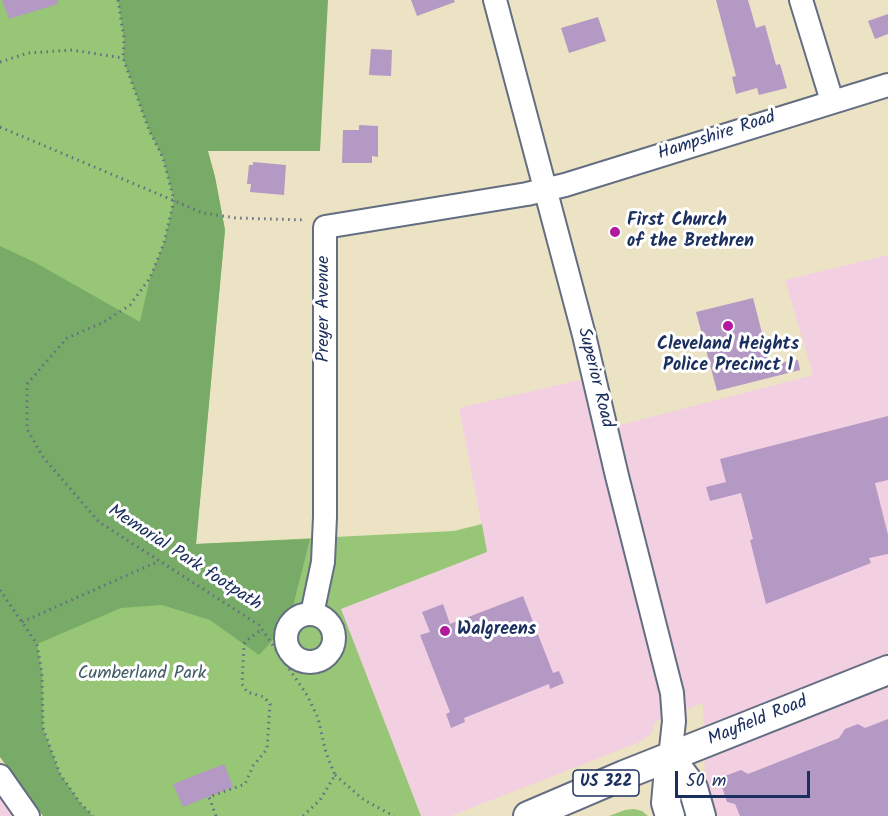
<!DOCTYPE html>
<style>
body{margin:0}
#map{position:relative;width:888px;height:816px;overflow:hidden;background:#ece3c4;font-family:Kalam,sans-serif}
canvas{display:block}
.scale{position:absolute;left:675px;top:771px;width:135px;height:27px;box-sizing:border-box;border:3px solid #1b2f5e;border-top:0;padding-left:8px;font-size:18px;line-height:21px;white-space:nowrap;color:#1b2f5e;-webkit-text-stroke:4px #fff;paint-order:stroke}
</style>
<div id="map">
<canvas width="888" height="816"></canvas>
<div class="scale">50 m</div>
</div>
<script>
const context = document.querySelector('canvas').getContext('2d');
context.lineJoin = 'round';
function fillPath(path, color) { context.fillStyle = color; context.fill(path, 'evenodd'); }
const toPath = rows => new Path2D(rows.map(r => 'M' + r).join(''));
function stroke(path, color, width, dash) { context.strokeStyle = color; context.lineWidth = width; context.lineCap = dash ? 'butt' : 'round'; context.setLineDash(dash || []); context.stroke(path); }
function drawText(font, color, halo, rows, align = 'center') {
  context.font = font + ' Kalam,sans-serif'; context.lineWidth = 6; context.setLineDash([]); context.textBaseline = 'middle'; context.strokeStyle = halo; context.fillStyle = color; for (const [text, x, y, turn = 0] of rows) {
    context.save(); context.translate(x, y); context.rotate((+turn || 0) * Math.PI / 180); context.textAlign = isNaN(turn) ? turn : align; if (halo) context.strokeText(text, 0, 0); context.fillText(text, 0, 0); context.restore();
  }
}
fillPath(toPath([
 [888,255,888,816,714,816,705,785,703,703,655,722,652,733,640,742,451,816,421,816,340,609,487,552,459,408,584,379,597,431,813,375,785,280],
 [0,795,13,816,0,816]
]), '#f2d0e2');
fillPath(toPath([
 [0,0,185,0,183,64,215,177,225,230,196,544,454,531,482,524,487,552,341,609,421,816,43,816,0,757],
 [634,809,642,811,648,816,609,816,625,810]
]), '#96c676');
fillPath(toPath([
 [118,0,328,0,320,151,208,151,215,177,225,230,196,544,310,539,293,606,271,642,259,655,210,620,162,605,121,608,37,644,42,674,43,729,60,774,81,804,93,816,43,816,0,757,0,246,36,263,140,322,150,278,164,243,174,200,163,158,149,130,123,58,124,39]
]), '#78ab67');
fillPath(toPath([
 [2,0,58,0,58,4,9,19],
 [411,0,454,0,455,2,417,16],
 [716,0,748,0,756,28,765,25,776,65,780,64,787,88,759,95,757,88,736,94,732,77,736,76],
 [888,14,888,34,875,39,868,21],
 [598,17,606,41,569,53,561,28],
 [371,49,392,50,391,76,369,75],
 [359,125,378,126,378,157,372,156,372,163,342,163,343,130,359,130],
 [253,162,286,165,284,195,250,192,251,184,247,184,249,165,253,165],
 [753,298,770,364,798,360,800,370,717,391,696,312],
 [888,416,888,480,875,483,888,535,888,554,869,558,871,563,766,604,750,540,753,539,741,493,710,501,706,487,726,482,720,459],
 [523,596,553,673,559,671,564,683,550,689,549,684,464,718,465,722,451,728,446,714,450,712,420,635,430,632,422,612,443,604,450,624],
 [888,719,888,816,740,816,735,804,727,802,722,787,725,776,741,770,748,774,839,738,845,729,858,724,865,728],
 [224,764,233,787,183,807,173,784]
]), '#b399c4');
const minor = toPath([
 [495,0,584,335,617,476,672,693,674,721,670,758],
 [801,0,832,101],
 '286 638a24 24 0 1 1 48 0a24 24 0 1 1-48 0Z',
 [312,614,323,562,325,517,325,227,527,194,565,185,888,85],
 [0,776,28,816]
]);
const major = toPath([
 [670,758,693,788,701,816],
 [528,816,624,775,888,670],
 [670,816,666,803,670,758]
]);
stroke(minor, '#646e82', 26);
stroke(major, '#646e82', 32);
stroke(toPath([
 [118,0,124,39,123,58,149,130,163,158,174,200,164,243,150,278,130,305,104,322,67,338,27,384,27,429,43,457,99,522,259,625,307,695,318,718,326,753,335,775,320,800,303,816],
 [0,62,28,53,72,50,123,58],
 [0,127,203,213,236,218,306,220],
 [0,590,37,644,42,674,43,728,60,774,81,804,93,816],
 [22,622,159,561],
 [335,775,364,800,394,816],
 [216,816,209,797,245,784,253,766,267,749,270,704,264,697,247,692,242,684,244,644,246,641,262,629]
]), '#646e82', 3, [1.5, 4.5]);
stroke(minor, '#fff', 22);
stroke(major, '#fff', 28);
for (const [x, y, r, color] of [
 [615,232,6,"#b5179e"],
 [728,326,6,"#b5179e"],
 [445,631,6,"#b5179e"]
]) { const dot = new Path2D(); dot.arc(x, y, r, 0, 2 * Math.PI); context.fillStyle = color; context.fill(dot); stroke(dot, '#fff', 2); }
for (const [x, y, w] of [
 [606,783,66]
]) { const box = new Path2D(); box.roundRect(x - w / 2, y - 13, w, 26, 4.5); context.fillStyle = '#fff'; context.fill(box); stroke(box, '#1b2f5e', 1.5); }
drawText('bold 16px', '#1b2f5e', null, [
 ["US 322",606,783]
]);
drawText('18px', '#1b2f5e', '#fff', [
 ["Hampshire Road",717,137,-18],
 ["Preyer Avenue",325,309,-90],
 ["Superior Road",594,378,76],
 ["Memorial Park footpath",184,559,33],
 ["Mayfield Road",758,722,-22]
]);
drawText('bold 18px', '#1b2f5e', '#fff', [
 ["First Church",627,222],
 ["of the Brethren",627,243],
 ["Cleveland Heights",728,346,"center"],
 ["Police Precinct 1",728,367,"center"],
 ["Walgreens",457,631]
], 'left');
drawText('18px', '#405c65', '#fff', [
 ["Cumberland Park",142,675]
]);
</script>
